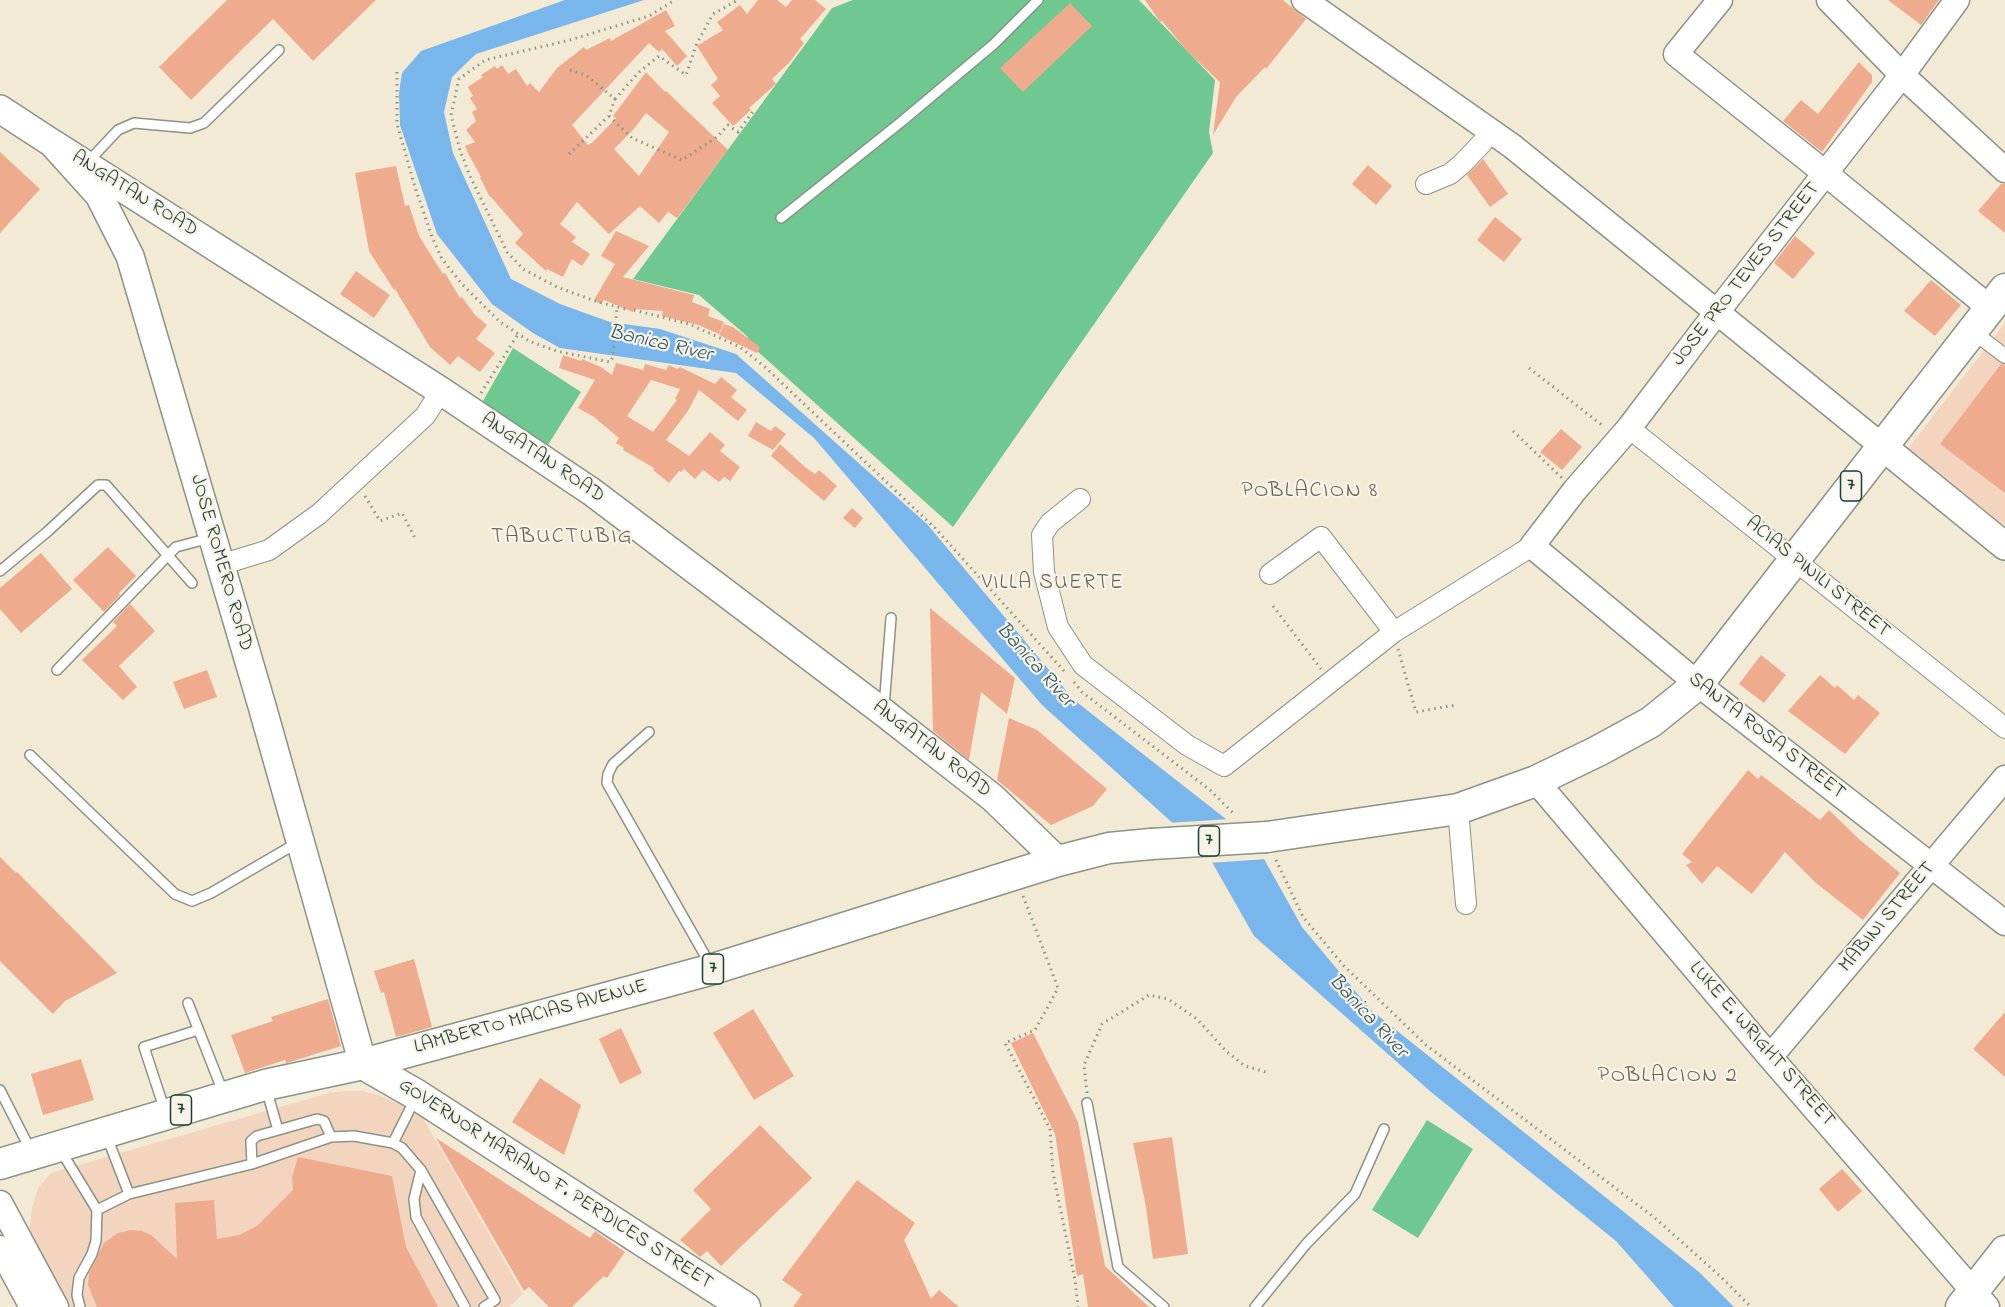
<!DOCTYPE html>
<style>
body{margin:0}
canvas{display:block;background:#f3ead5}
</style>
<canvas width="2005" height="1307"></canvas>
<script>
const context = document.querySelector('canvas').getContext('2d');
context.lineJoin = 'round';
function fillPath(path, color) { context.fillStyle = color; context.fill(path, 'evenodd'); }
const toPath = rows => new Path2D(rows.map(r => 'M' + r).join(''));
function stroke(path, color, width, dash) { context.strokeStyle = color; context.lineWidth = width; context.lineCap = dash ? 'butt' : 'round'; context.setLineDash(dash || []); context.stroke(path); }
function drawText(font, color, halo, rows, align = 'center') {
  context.font = font + ' "Indie Flower",sans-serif'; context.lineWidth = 4.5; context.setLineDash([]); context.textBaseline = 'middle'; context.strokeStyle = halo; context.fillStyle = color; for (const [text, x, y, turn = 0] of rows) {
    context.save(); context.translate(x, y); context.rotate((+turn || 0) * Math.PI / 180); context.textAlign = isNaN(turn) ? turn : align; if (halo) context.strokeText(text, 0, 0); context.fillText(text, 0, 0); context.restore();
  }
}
fillPath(toPath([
 [2005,323,2005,527,1907,450],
 [345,1091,363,1091,381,1096,400,1104,423,1118,523,1294,509,1307,69,1307,36,1248,30,1228,32,1208,38,1188,51,1173,329,1093]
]), '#f3d4bf');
fillPath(toPath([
 [853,0,1139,0,1215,80,1209,132,1213,153,953,527,746,341,748,337,699,295,633,279,832,8],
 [513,348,581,392,546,448,483,401],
 [1427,1120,1473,1149,1418,1238,1372,1210]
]), '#6ec890');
fillPath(toPath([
 [565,0,644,0,476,54,452,77,444,112,453,153,511,279,560,304,610,322,660,329,736,354,927,524,1074,700,1254,841,1302,927,1371,1010,1699,1272,1734,1307,1674,1307,1616,1241,1431,1092,1254,936,1208,855,1042,705,814,438,736,373,560,348,533,333,492,304,437,234,400,125,399,93,402,73,421,51]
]), '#78b6eb');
fillPath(toPath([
 [1230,819,1256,839,1267,859,1209,863,1205,857,1167,823]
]), '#f3ead5');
fillPath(toPath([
 [227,0,376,0,313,61,273,19,191,100,159,67],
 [758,0,777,0,786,7,792,0,815,0,826,9,800,39,804,43,789,63,772,79,776,84,749,108,751,110,733,126,712,103,720,96,711,85,718,79,697,46,723,30,717,22,740,5,747,14],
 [1145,0,1283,0,1306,19,1266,69,1265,67,1236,97,1213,135,1220,82,1188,52,1162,21,1160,22],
 [1888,0,1939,0,1921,25],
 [1070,3,1092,26,1023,92,1000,68],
 [666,10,675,26,665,31,687,56,677,66,662,49,659,52,649,43,572,125,588,145,593,142,616,118,613,116,646,72,665,92,666,91,728,150,677,218,668,212,659,223,640,206,609,234,577,202,560,224,576,237,572,242,590,254,582,266,572,259,563,277,547,269,546,271,515,243,523,234,491,197,490,197,480,178,481,177,469,155,465,146,475,142,466,130,476,121,472,112,477,109,470,98,473,96,468,87,483,77,481,75,495,66,497,69,502,65,508,74,516,69,527,86,530,83,539,92,557,68,584,47,586,50,610,38,611,41],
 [646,113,669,132,639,176,614,149,633,130],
 [1859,62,1872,75,1872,82,1822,152,1783,121,1801,100,1818,114],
 [0,152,40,189,0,233],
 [1483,159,1508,194,1490,207,1467,175],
 [1368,165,1392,186,1376,205,1352,184],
 [396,166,405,206,409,205,419,236,443,274,445,273,460,298,462,297,475,315,487,325,476,339,495,353,480,372,458,356,450,365,430,347,395,289,394,290,369,251,355,173],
 [2001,184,2005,184,2005,233,1978,211],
 [1495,217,1522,239,1504,262,1477,240],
 [616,231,649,246,623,277,694,295,692,302,710,309,708,316,724,322,719,334,698,325,662,316,663,311,634,309,633,312,604,300,600,304,594,300,615,264,601,256],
 [1795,236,1815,253,1793,279,1774,263],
 [356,271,390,295,374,318,340,294],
 [1931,280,1961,305,1935,336,1904,311],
 [724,324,733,327,760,347,757,353,719,335],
 [563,355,581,361,582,359,601,367,612,375,616,363,643,370,645,364,666,370,669,365,677,369,680,367,715,384,721,377,737,390,731,397,747,410,738,421,699,390,688,411,666,440,689,456,710,432,725,445,720,451,740,467,730,481,724,477,719,482,703,470,695,479,684,469,681,472,679,471,669,483,653,470,654,468,623,450,624,448,616,443,619,438,594,417,578,408,595,380,559,368],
 [651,380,680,389,675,399,677,400,653,432,627,416],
 [2001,364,2005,365,2005,493,1940,444],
 [756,422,771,431,775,426,786,434,773,450,748,436],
 [1561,429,1582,447,1562,470,1540,452],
 [780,444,805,467,815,474,819,470,837,486,824,501,771,456],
 [852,508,863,518,855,528,843,518],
 [108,547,136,576,119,593,120,595,104,612,73,580],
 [41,553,72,589,21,633,0,609,0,588],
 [130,604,155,631,119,666,137,687,123,700,82,660,117,626,113,622],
 [930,608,1015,678,1007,714,981,692,969,760,933,731],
 [1761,655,1786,675,1764,703,1739,684],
 [207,670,217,697,184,709,173,682],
 [1820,675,1835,688,1837,685,1854,700,1858,695,1880,713,1845,754,1788,711],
 [1009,718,1037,730,1107,789,1093,806,1051,825,997,780],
 [1748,770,1758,779,1761,775,1820,820,1829,810,1860,840,1900,873,1863,920,1816,883,1785,852,1752,894,1717,866,1702,884,1686,865,1692,862,1682,854],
 [0,857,16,873,17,872,117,973,65,1001,53,1014,0,961],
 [414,959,432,1027,396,1037,384,992,381,993,374,971],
 [328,999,341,1046,290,1062,286,1063,285,1060,245,1073,231,1035,273,1021,271,1017],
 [753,1009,794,1076,754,1100,713,1033],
 [2005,1012,2005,1077,1973,1049],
 [621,1028,642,1073,620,1084,599,1039],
 [1033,1033,1078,1122,1105,1266,1149,1307,1088,1307,1083,1274,1077,1276,1055,1134,1011,1043],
 [81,1059,94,1100,43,1115,31,1074],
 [540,1078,581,1105,564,1155,512,1122],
 [760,1125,812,1178,721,1266,707,1251,700,1257,680,1240,711,1209,693,1190],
 [1172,1137,1188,1254,1153,1259,1146,1207,1133,1143],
 [436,1138,590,1238,595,1231,625,1252,607,1278,604,1276,572,1307,549,1307,529,1287,524,1291],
 [298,1157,392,1176,406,1247,438,1307,97,1307,88,1285,89,1273,104,1243,118,1233,131,1230,142,1231,151,1235,177,1259,175,1203,214,1200,217,1239,239,1235,257,1226,293,1190,292,1177],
 [1842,1169,1862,1191,1838,1212,1819,1189],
 [857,1180,915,1223,904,1240,931,1299,939,1290,959,1307,793,1307,802,1294,782,1280]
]), '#eeab8e');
const service = toPath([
 [87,163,118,130,134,123,190,128,204,123,279,50],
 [781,218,901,122,994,44,1038,0],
 [0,571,47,532,98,485,106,485,192,583],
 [57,670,176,547,210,538],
 [884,707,891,618],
 [649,732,613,764,608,774,607,783,711,966],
 [30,755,175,894,192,901,211,893,297,843],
 [188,1003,223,1092],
 [266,1088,278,1130],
 [0,1090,30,1149],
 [1087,1103,1118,1267,1164,1307],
 [165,1111,144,1047,198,1030],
 [107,1137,129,1194],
 [393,1143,415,1099],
 [61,1151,97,1210,96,1241,92,1254,79,1278,77,1295,80,1307],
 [252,1164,251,1141,257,1136,317,1119,324,1121,331,1137],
 [421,1170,414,1199,416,1217,465,1307],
 [97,1210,129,1194,252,1164,331,1137,354,1136,393,1143,402,1148,421,1170,495,1300,484,1307],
 [1255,1307,1307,1243,1355,1194,1384,1129]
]);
const pedestrian = toPath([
 [1972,331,2005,356]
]);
const minor = toPath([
 [1426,184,1450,174,1462,164,1482,143,1490,131],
 [1629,428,2005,728],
 [1080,499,1050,523,1042,535,1044,572,1058,627,1083,665,1187,745,1224,766,1394,632,1532,546],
 [220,565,269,550,319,514,425,416,441,391],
 [1270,574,1321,537,1394,632],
 [1458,809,1466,904]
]);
const tertiary = toPath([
 [1304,0,1512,146,1882,446],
 [1720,0,1676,54,1825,173,1990,308],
 [1829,0,1902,75,2005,170],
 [1957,0,1902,75,1717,312,1629,428,1575,490,1532,546,1698,684,2005,923],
 [1536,781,1770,1057,1987,1307],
 [1770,1057,2005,778],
 [0,1203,56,1307],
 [0,1248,32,1307]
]);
const secondary = toPath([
 [0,109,52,143,99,195,130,256,262,706,363,1064],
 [52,143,441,391,592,492,883,712,993,798,1058,861],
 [1882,446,2005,546]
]);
const primary = toPath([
 [1267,837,1458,809,1536,781,1598,751,1651,722,1698,684,2005,289],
 [363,1064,417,1095,745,1307],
 [0,1164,265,1085,363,1064,713,969,1058,861,1109,848,1151,844],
 [1961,1307,2005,1251]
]);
stroke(service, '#899484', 12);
stroke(pedestrian, '#899484', 16);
stroke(minor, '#899484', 22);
stroke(tertiary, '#899484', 27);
stroke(secondary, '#899484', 30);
stroke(primary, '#899484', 33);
stroke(toPath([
 [397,72,397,124,415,187,432,237,442,259,462,284,500,322,529,341,556,351,610,362,613,357,617,307],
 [615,99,638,73,659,56,686,75,697,43,713,14,738,0],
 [609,116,632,138,682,160,717,137,728,125,738,132,754,110],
 [569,154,609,116,615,99,586,75,570,70],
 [625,309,595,301,557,287,523,269,507,252,469,174,460,150,451,115,459,79,485,60,570,40,649,16,675,0],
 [634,310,689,324,740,347,765,367,935,528,1064,671],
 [1529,368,1603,426],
 [481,393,518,334],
 [1513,431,1562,478],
 [365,496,380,521,402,513,415,538],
 [1273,606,1321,669],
 [1398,649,1416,712,1456,705],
 [1074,682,1082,692,1210,790,1235,815],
 [1276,860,1303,917,1344,966,1426,1045,1655,1218,1720,1276,1751,1307],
 [1023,896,1058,988,1035,1030,1005,1043,1050,1129,1053,1173,1075,1280,1078,1307],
 [1087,1093,1084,1065,1102,1024,1149,995,1168,999,1197,1019,1226,1051,1245,1066,1266,1072]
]), '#899484', 3, [1.5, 4.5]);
stroke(service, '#fff', 9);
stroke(pedestrian, '#fff', 14);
stroke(minor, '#fff', 20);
stroke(tertiary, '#fff', 24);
stroke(secondary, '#fff', 27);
stroke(primary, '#fff', 30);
const primaryBridge = toPath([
 [1151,844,1267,837]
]);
stroke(primaryBridge, '#899484', 33, []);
stroke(primaryBridge, '#fff', 30);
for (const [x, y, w] of [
 [1851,486,21],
 [1209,841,21],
 [713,969,21],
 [181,1110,21]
]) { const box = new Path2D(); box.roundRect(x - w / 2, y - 15, w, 30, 4.5); context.fillStyle = '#f7f3e8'; context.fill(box); stroke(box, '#1f3d34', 1.5); }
drawText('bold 18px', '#1f3d34', null, [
 ["7",1851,486],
 ["7",1209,841],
 ["7",713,969],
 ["7",181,1110]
]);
drawText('20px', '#1f3d34', '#f7f3e8', [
 ["ANGATAN ROAD",134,195,32],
 ["JOSE PRO TEVES STREET",1747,275,-52],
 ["ANGATAN ROAD",542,459,34],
 ["JOSE ROMERO ROAD",220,563,74],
 ["ACIAS PINILI STREET",1817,578,39],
 ["SANTA ROSA STREET",1766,737,38],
 ["ANGATAN ROAD",931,750,38],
 ["MABINI STREET",1888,918,-50],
 ["LAMBERTO MACIAS AVENUE",531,1018,-15],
 ["LUKE E. WRIGHT STREET",1761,1045,49],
 ["GOVERNOR MARIANO F. PERDICES STREET",555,1185,33]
]);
drawText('italic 21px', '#355b62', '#f7f3e8', [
 ["Banica River",660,345,13],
 ["Banica River",1034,666,48],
 ["Banica River",1367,1017,47]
]);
context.letterSpacing = '1.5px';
drawText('21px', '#676454', '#f7f3e8', [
 ["VILLA SUERTE",1053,585]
]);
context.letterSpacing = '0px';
context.letterSpacing = '1.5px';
drawText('22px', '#676454', '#f7f3e8', [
 ["POBLACION 8",1310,492],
 ["TABUCTUBIG",562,538],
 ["POBLACION 2",1668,1077]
]);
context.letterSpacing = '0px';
</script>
